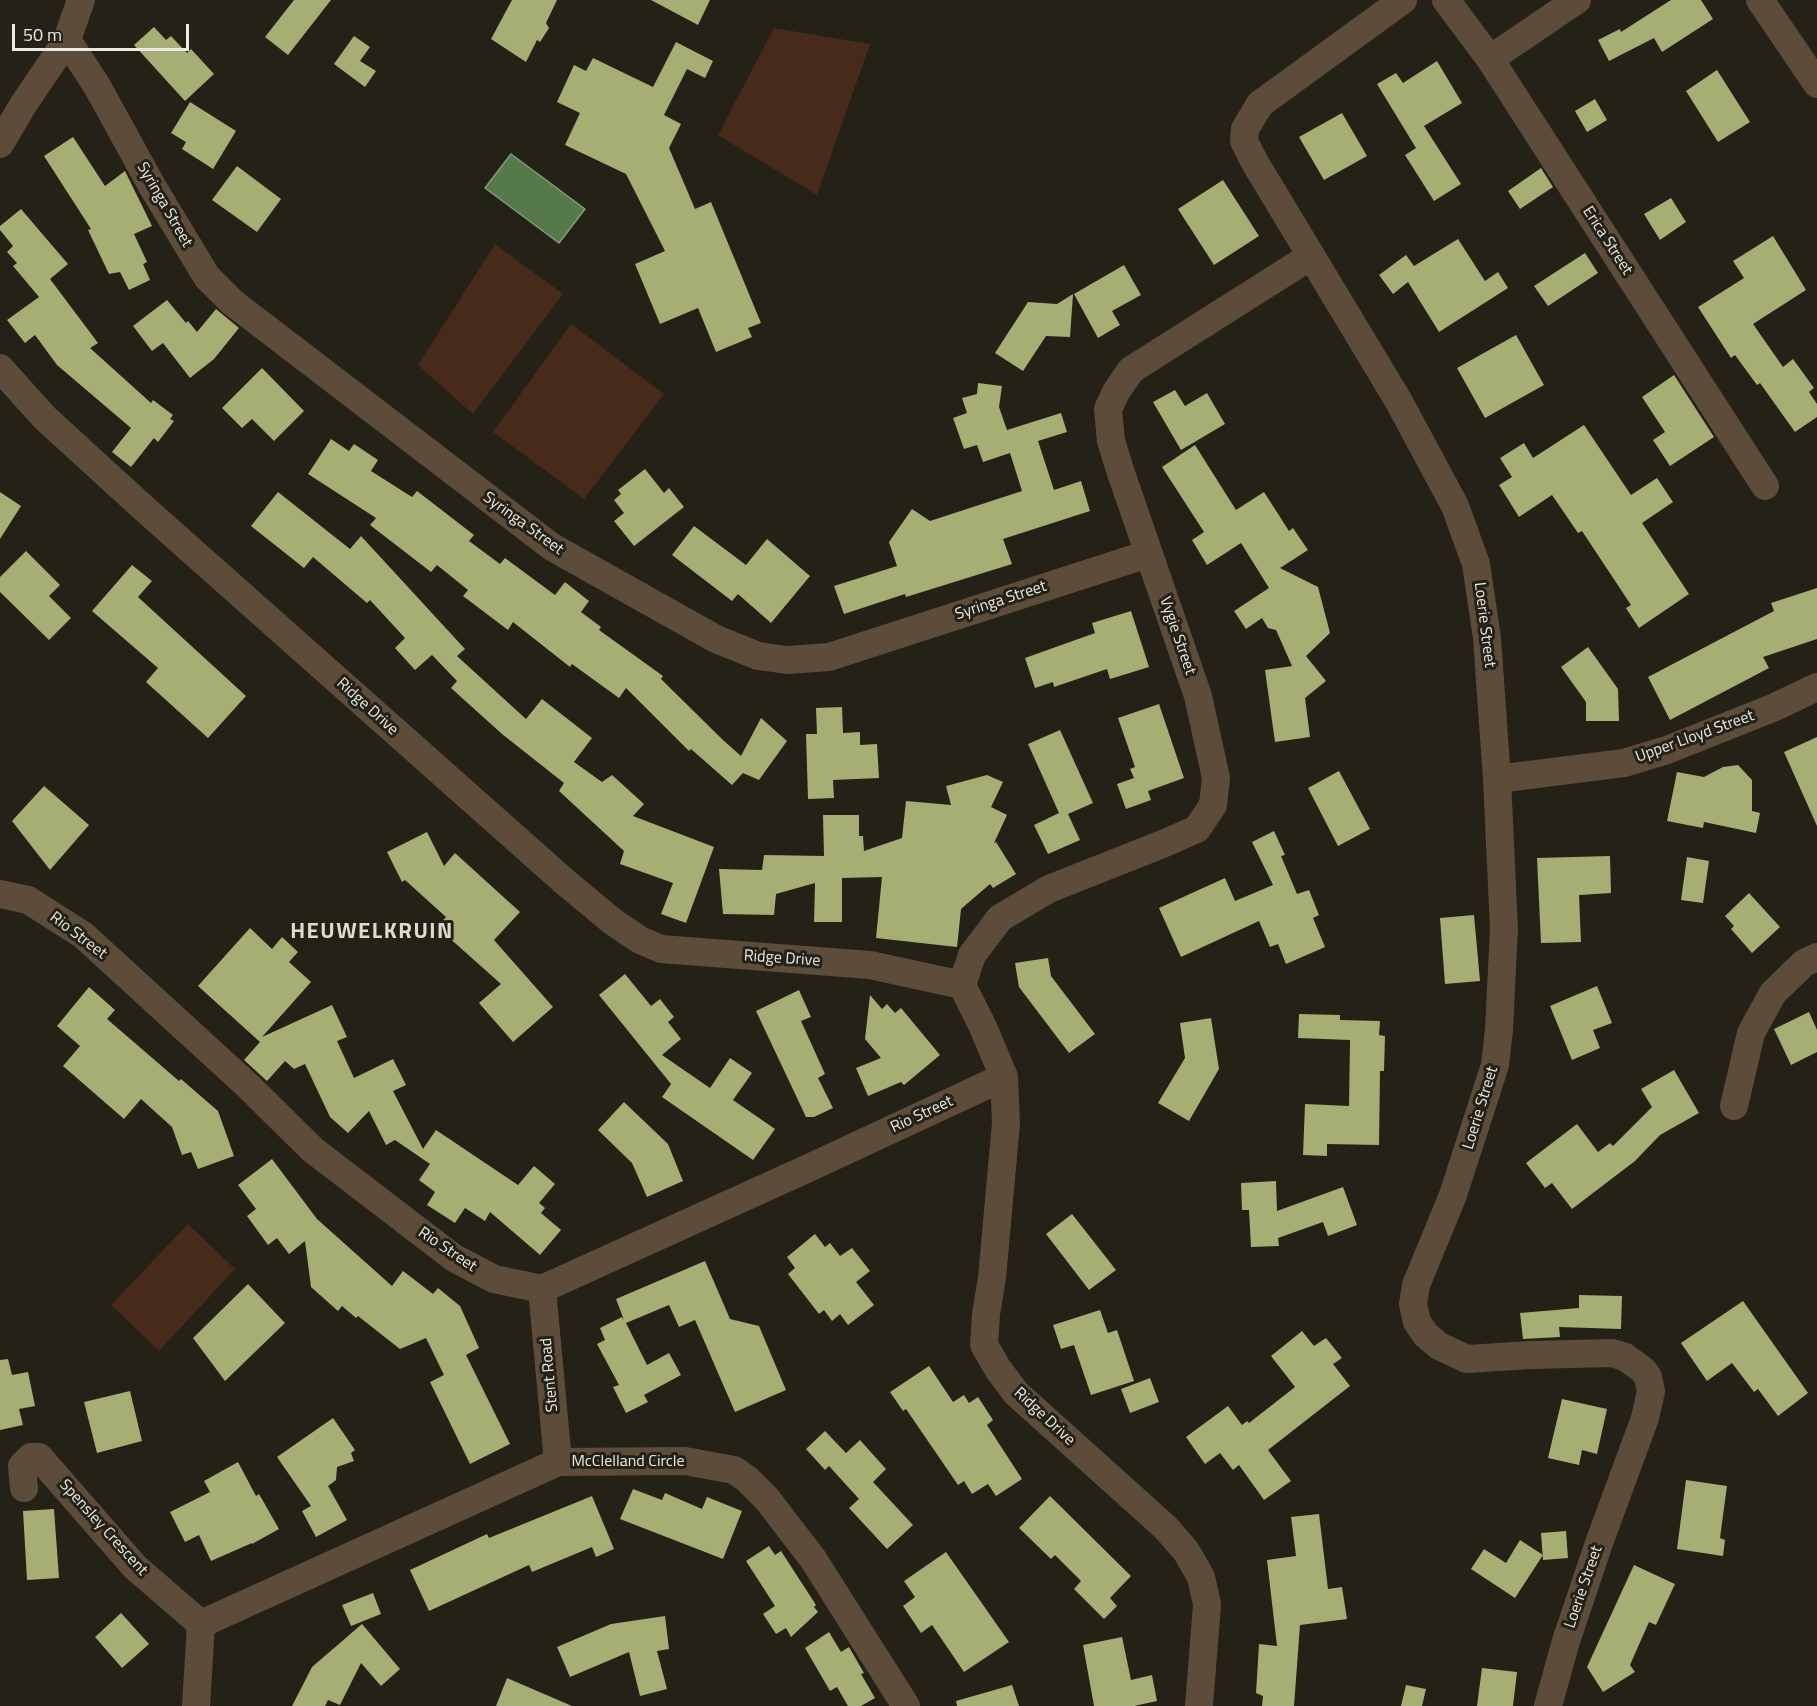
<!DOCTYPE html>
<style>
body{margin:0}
#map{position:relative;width:1817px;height:1706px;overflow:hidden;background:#242117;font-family:"Titillium Web",sans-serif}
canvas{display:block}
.scale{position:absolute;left:12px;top:24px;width:177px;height:27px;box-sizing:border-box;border:3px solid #ebe9e2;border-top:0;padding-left:8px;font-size:18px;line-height:21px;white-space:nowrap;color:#ebe9e2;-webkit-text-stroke:4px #242117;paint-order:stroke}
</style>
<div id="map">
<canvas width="1817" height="1706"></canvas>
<div class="scale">50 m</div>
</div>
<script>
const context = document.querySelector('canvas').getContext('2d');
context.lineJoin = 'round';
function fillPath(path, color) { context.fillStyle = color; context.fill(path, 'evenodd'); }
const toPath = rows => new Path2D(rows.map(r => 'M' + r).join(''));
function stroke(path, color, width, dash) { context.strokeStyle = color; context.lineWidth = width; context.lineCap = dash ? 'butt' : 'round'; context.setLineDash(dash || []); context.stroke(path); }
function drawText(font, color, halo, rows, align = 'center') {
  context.font = font + ' "Titillium Web",sans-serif'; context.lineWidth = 6; context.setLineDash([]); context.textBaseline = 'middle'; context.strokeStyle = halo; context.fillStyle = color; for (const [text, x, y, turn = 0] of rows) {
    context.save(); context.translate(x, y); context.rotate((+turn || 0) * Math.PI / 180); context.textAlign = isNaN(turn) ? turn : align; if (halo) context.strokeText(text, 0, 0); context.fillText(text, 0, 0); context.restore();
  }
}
fillPath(toPath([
 [774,28,870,44,817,195,718,135],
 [495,244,563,294,473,414,418,365],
 [571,324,664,394,584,499,493,432],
 [188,1224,235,1269,159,1351,111,1305]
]), '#482a1b');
const water = toPath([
 [511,154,585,209,559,243,485,188,511,154]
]);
fillPath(water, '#56794a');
stroke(water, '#839b78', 1.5);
fillPath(toPath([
 [294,0,331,0,288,55,265,37],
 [512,0,557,0,546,23,549,28,540,42,537,40,526,62,491,39],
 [651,0,710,0,698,25],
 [1671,0,1701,0,1713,19,1662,52,1654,38,1609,61,1598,40,1620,29,1621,32],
 [154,27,166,40,171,36,187,53,191,49,214,74,185,101,134,45],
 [354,36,370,47,360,61,376,71,365,87,334,64],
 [676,42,713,61,705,78,687,69,664,115,681,124,669,148,695,209,711,202,761,323,748,328,752,337,716,352,698,308,660,324,635,264,665,251,626,174,565,145,580,113,557,102,574,65,586,71,593,58,653,87],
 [1437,61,1462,103,1424,126,1461,184,1434,201,1405,155,1416,148,1377,84,1396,73,1403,83],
 [1717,70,1750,122,1718,142,1686,91],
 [1595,99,1607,120,1587,132,1575,111],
 [190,102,236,131,213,169,182,149,186,142,171,133],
 [1342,113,1367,156,1324,180,1299,137],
 [73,137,105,186,125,171,152,226,134,234,147,262,143,264,150,280,129,290,120,272,109,274,88,230,91,229,44,156],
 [237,166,281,199,257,232,212,200],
 [1541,168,1553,187,1520,209,1508,191],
 [1223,180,1259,236,1214,265,1178,209],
 [1671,198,1686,222,1660,240,1644,214],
 [21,209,68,264,50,279,98,343,90,348,151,403,153,400,173,415,170,419,174,421,158,442,154,438,131,467,112,452,131,428,57,365,35,335,25,343,7,320,39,297,13,266,17,263,7,252,13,246,0,230,0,226],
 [1773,236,1806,290,1753,324,1783,367,1793,359,1814,388,1809,392,1817,404,1817,417,1795,432,1760,383,1757,385,1735,355,1731,358,1698,307,1744,278,1733,261],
 [1458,239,1485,281,1498,272,1508,288,1439,332,1408,282,1393,294,1379,275,1406,255,1414,266],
 [1585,253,1598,273,1548,306,1534,286],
 [1124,265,1141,295,1112,311,1120,325,1098,338,1074,294],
 [1073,294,1070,337,1046,336,1023,371,995,353,1028,302,1057,304],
 [167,300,186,323,188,321,197,332,216,309,239,328,214,359,190,378,163,343,152,351,133,326],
 [1516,335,1544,385,1485,418,1457,368],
 [262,368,304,411,274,441,252,419,242,428,222,408],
 [1674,375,1714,437,1670,466,1653,440,1665,432,1642,397],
 [978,383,1002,386,999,407,1007,430,1061,413,1067,432,1038,441,1054,490,1081,481,1090,511,1003,539,1012,564,906,597,905,594,844,614,834,586,897,566,889,542,912,509,930,521,1022,491,1010,453,983,462,977,445,964,449,953,418,967,413,962,398,977,394],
 [1175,390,1185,406,1207,393,1225,424,1181,450,1153,402],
 [1584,425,1631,495,1657,478,1673,502,1642,523,1689,594,1639,628,1626,608,1631,605,1582,531,1578,533,1552,495,1519,517,1499,485,1512,477,1500,458,1524,443,1533,458],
 [331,439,349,451,354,444,378,460,371,471,412,497,417,491,474,535,469,541,500,564,505,558,555,595,565,582,589,601,581,612,601,627,599,630,663,676,661,679,723,740,741,756,761,718,787,741,759,780,743,773,732,785,691,749,689,751,626,688,619,698,572,664,570,667,513,622,508,630,463,596,468,590,437,565,431,572,370,525,376,518,308,474],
 [1195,445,1236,510,1264,492,1289,531,1293,528,1308,550,1280,568,1318,587,1330,633,1306,656,1326,681,1305,698,1310,737,1275,742,1265,670,1292,666,1276,630,1268,628,1262,618,1246,629,1234,611,1269,588,1241,543,1207,565,1192,540,1204,532,1162,467],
 [645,469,664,493,669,488,684,507,634,546,614,521,624,513,614,500,621,494,618,490],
 [0,492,21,506,0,539],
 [278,492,350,549,361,536,465,649,457,656,526,719,542,699,592,738,574,762,602,782,612,775,644,804,633,816,714,847,686,923,661,914,673,883,620,864,624,851,559,791,564,783,502,734,451,688,457,681,432,655,415,670,395,648,405,638,370,600,367,603,313,557,304,568,251,526],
 [694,526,746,565,767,539,810,576,771,623,738,594,732,601,672,555],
 [26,551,60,585,49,596,71,618,49,640,0,592,0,577],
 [132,565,152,581,138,597,246,696,208,738,146,682,158,668,92,611],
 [1817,588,1817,639,1763,657,1769,668,1670,720,1648,677,1774,611,1771,603],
 [1131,611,1149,667,1110,679,1107,669,1054,687,1053,682,1035,688,1025,658,1095,633,1092,623],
 [1588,647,1618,689,1619,721,1586,721,1586,702,1561,667],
 [1159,704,1184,778,1148,791,1151,800,1126,809,1117,784,1134,778,1130,769,1135,767,1118,718],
 [842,707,843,733,860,732,860,745,877,744,879,778,833,780,834,798,808,799,806,734,817,734,816,708],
 [1060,730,1093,803,1068,814,1080,840,1048,854,1034,825,1059,813,1028,744],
 [1817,737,1817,826,1784,752],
 [1738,765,1752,780,1752,811,1760,813,1756,833,1704,822,1703,828,1667,821,1677,772,1704,777,1723,767],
 [1339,771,1370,829,1338,846,1308,788],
 [987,775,1003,782,991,807,1007,815,994,843,996,842,1016,874,993,888,990,884,961,909,957,947,876,938,882,877,842,878,842,922,814,922,815,883,776,894,774,915,723,914,719,869,762,870,764,855,824,856,823,815,859,815,859,836,863,836,864,851,902,838,906,801,951,805,946,786],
 [44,786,89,825,50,870,12,821],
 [1274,831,1285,855,1281,856,1297,894,1309,890,1319,915,1313,918,1325,947,1286,964,1278,944,1270,947,1259,921,1181,957,1159,908,1225,878,1235,901,1273,885,1252,842],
 [427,832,444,866,455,853,520,912,494,940,553,1007,513,1042,479,1003,501,984,437,927,446,917,405,880,402,882,387,852],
 [1610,856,1611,893,1579,895,1581,942,1541,943,1537,858],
 [1687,857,1709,861,1703,903,1681,900],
 [1749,893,1780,927,1752,953,1731,929,1734,926,1725,916],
 [1474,915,1480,981,1445,984,1440,918],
 [250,928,272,949,282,937,298,952,289,962,311,982,262,1037,332,1005,347,1037,337,1041,354,1078,393,1059,406,1085,393,1091,423,1149,436,1130,518,1185,534,1166,555,1184,539,1203,545,1208,541,1213,561,1230,540,1255,490,1212,485,1221,465,1208,455,1223,427,1205,435,1192,419,1180,430,1164,395,1140,386,1145,369,1111,348,1133,330,1117,305,1064,294,1069,285,1061,267,1081,244,1060,260,1042,198,986],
 [1048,958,1051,976,1095,1034,1069,1053,1019,987,1015,963],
 [625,974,651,1006,660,999,674,1017,668,1022,681,1039,662,1055,710,1088,730,1058,752,1073,733,1100,775,1129,753,1160,662,1097,671,1084,599,995],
 [1597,986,1612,1023,1593,1030,1600,1048,1572,1060,1550,1006],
 [89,987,115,1010,107,1019,179,1081,181,1079,218,1111,234,1156,198,1169,191,1152,182,1155,172,1127,141,1099,124,1119,63,1066,80,1046,57,1026],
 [799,990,811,1017,801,1021,825,1074,818,1078,833,1108,814,1117,806,1117,756,1011],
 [870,995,882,1009,887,1004,895,1013,901,1008,940,1055,904,1085,901,1082,868,1096,856,1068,881,1058,865,1039],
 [1809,1012,1817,1030,1817,1052,1791,1065,1774,1029],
 [1299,1014,1340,1015,1340,1020,1380,1021,1379,1035,1385,1036,1384,1071,1380,1071,1379,1145,1327,1144,1327,1156,1303,1155,1305,1104,1349,1106,1350,1040,1298,1038],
 [1211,1018,1219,1069,1189,1121,1158,1103,1185,1058,1180,1023],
 [1674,1070,1699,1113,1660,1135,1635,1161,1572,1209,1552,1183,1545,1188,1526,1163,1577,1124,1598,1152,1610,1143,1613,1146,1652,1107,1641,1089],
 [624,1102,668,1144,683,1181,647,1197,632,1163,598,1130],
 [272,1159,317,1219,392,1286,403,1271,433,1294,438,1288,460,1306,479,1348,466,1355,510,1444,470,1464,430,1382,444,1375,426,1338,400,1349,358,1316,356,1318,342,1306,338,1311,311,1287,305,1241,289,1254,277,1238,268,1245,247,1216,256,1209,238,1185],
 [1276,1181,1277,1211,1343,1187,1357,1225,1328,1236,1323,1222,1278,1238,1279,1246,1251,1247,1249,1210,1242,1210,1241,1183],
 [1072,1214,1116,1270,1089,1290,1046,1234],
 [815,1234,825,1247,830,1243,840,1256,852,1248,870,1271,856,1282,874,1305,848,1325,840,1314,832,1321,824,1310,819,1314,788,1274,795,1268,787,1257],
 [705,1261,730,1319,759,1326,786,1390,735,1412,695,1320,679,1327,669,1305,626,1323,647,1365,669,1353,681,1375,644,1395,648,1402,626,1413,613,1387,619,1385,597,1344,605,1340,600,1328,622,1317,624,1320,616,1299],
 [248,1284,285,1323,225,1381,193,1338],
 [1579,1295,1622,1296,1621,1329,1559,1327,1560,1337,1523,1339,1520,1313,1579,1308],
 [1743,1301,1808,1393,1778,1416,1758,1389,1754,1392,1732,1363,1707,1381,1681,1343],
 [1100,1310,1108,1333,1117,1330,1134,1381,1091,1395,1074,1345,1061,1349,1053,1325],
 [1302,1331,1314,1346,1326,1338,1342,1358,1333,1364,1350,1386,1268,1450,1291,1481,1264,1500,1239,1465,1233,1470,1220,1453,1205,1464,1186,1437,1228,1406,1242,1425,1247,1421,1249,1423,1295,1387,1271,1356],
 [8,1359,12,1375,28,1372,35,1406,19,1409,23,1425,0,1430,0,1360],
 [929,1366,953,1402,964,1395,969,1403,978,1397,993,1420,987,1425,1022,1479,996,1496,988,1484,972,1494,964,1481,958,1485,906,1409,903,1411,890,1392],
 [1150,1378,1159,1402,1130,1413,1121,1389],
 [130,1391,142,1441,97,1453,84,1402],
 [1562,1399,1607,1409,1597,1454,1582,1450,1579,1465,1548,1458],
 [333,1418,355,1450,351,1453,354,1461,337,1467,336,1480,328,1486,347,1520,316,1537,302,1511,311,1506,277,1457],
 [825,1431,846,1453,860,1440,886,1469,873,1482,913,1525,887,1549,849,1508,859,1499,829,1466,825,1470,806,1449],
 [238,1462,256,1496,259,1494,279,1529,252,1544,252,1543,211,1561,199,1535,185,1542,170,1512,210,1492,204,1481],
 [1686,1480,1727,1486,1720,1538,1725,1540,1723,1556,1677,1549],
 [633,1489,662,1500,665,1493,702,1509,707,1497,742,1511,723,1559,620,1519],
 [592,1496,614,1549,596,1557,592,1547,532,1572,529,1565,429,1611,410,1570,487,1534,489,1538],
 [1050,1496,1131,1576,1110,1598,1117,1606,1104,1619,1074,1589,1081,1581,1055,1555,1051,1559,1019,1528],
 [54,1509,59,1578,27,1580,23,1511],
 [1319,1514,1328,1589,1342,1587,1347,1619,1300,1625,1294,1706,1262,1706,1263,1696,1256,1693,1259,1644,1277,1646,1267,1560,1296,1556,1291,1517],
 [1566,1531,1568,1558,1543,1560,1541,1533],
 [1520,1540,1543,1555,1515,1598,1471,1569,1484,1549,1506,1563],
 [769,1546,775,1555,781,1551,816,1605,814,1607,818,1612,791,1637,786,1628,776,1634,763,1614,775,1606,746,1561],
 [946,1552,1009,1642,964,1672,932,1625,921,1633,903,1606,915,1597,904,1581],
 [1634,1565,1675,1584,1656,1625,1649,1622,1630,1665,1635,1672,1603,1692,1587,1667],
 [373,1593,381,1614,351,1626,342,1605],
 [121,1613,149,1644,122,1668,95,1637],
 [665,1616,669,1649,657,1651,667,1689,640,1696,629,1652,570,1677,557,1647,611,1624],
 [362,1624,400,1669,381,1686,361,1663,340,1705,328,1700,325,1706,292,1706,312,1667],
 [829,1632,841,1652,849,1647,864,1673,861,1674,875,1698,861,1706,848,1706,837,1687,830,1691,805,1648],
 [1122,1637,1131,1680,1152,1675,1157,1701,1134,1706,1094,1706,1083,1645],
 [1482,1668,1517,1672,1513,1706,1477,1706],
 [507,1678,572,1706,496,1706],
 [1012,1685,1019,1706,957,1706,956,1701],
 [1406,1685,1426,1689,1422,1706,1401,1706]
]), '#a6ae73');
stroke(toPath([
 [1403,0,1260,104,1245,129,1244,141,1254,161,1398,400,1455,506,1476,564,1487,638,1497,779,1504,929,1499,1030,1495,1065,1453,1195,1416,1285,1413,1304,1417,1322,1426,1335,1439,1346,1467,1359,1531,1355,1612,1353,1625,1357,1643,1370,1648,1377,1651,1391,1645,1418,1599,1543,1566,1641,1548,1706],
 [1446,0,1490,59,1765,486],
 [1760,0,1817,84],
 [67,40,97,86,152,186,207,277,232,302,552,547,716,639,758,656,787,660,829,657,1148,554],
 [1490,59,1577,0],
 [0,144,23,105,67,40,81,0],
 [0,368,45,418,148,512,565,882,612,921,640,940,661,949,870,965,962,985,983,1027,1004,1077,1006,1123,992,1278,986,1314,984,1345,998,1369,1016,1393,1166,1528,1186,1551,1201,1577,1207,1604,1199,1706],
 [1497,779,1624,763,1667,750,1775,707,1817,687],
 [0,894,28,900,83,935,247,1085,313,1150,454,1258,494,1279,542,1289,813,1166,1004,1077],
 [962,985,972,955,1000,918,1049,889,1165,843,1197,829,1213,805,1216,778,1198,696,1121,473,1111,441,1108,409,1116,392,1131,370,1311,256],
 [1734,1106,1751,1033,1773,993,1804,963,1817,957],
 [542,1289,558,1462],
 [24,1488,22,1466,31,1457,39,1457,135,1567,201,1624],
 [196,1706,201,1624,558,1462,685,1461,734,1470,747,1479,767,1499,813,1559,906,1706]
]), '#5d4c3a', 28);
drawText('16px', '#ebe9e2', '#242117', [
 ["Syringa Street",164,205,60],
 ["Erica Street",1607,241,57],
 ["Syringa Street",523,524,36],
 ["Syringa Street",1001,601,-18],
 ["Loerie Street",1484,625,83],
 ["Vygie Street",1177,636,71],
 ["Ridge Drive",367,707,42],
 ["Upper Lloyd Street",1695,737,-20],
 ["Rio Street",78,936,37],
 ["Ridge Drive",782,959,4],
 ["Loerie Street",1481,1108,-73],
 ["Rio Street",922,1115,-25],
 ["Rio Street",447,1250,34],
 ["Stent Road",550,1375,-95],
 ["Ridge Drive",1044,1417,43],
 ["McClelland Circle",628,1462],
 ["Spensley Crescent",103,1528,48],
 ["Loerie Street",1584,1587,-71]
]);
context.letterSpacing = '1.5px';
drawText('bold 22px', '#dfdbcd', '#242117', [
 ["HEUWELKRUIN",372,933]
]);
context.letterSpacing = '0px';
</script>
